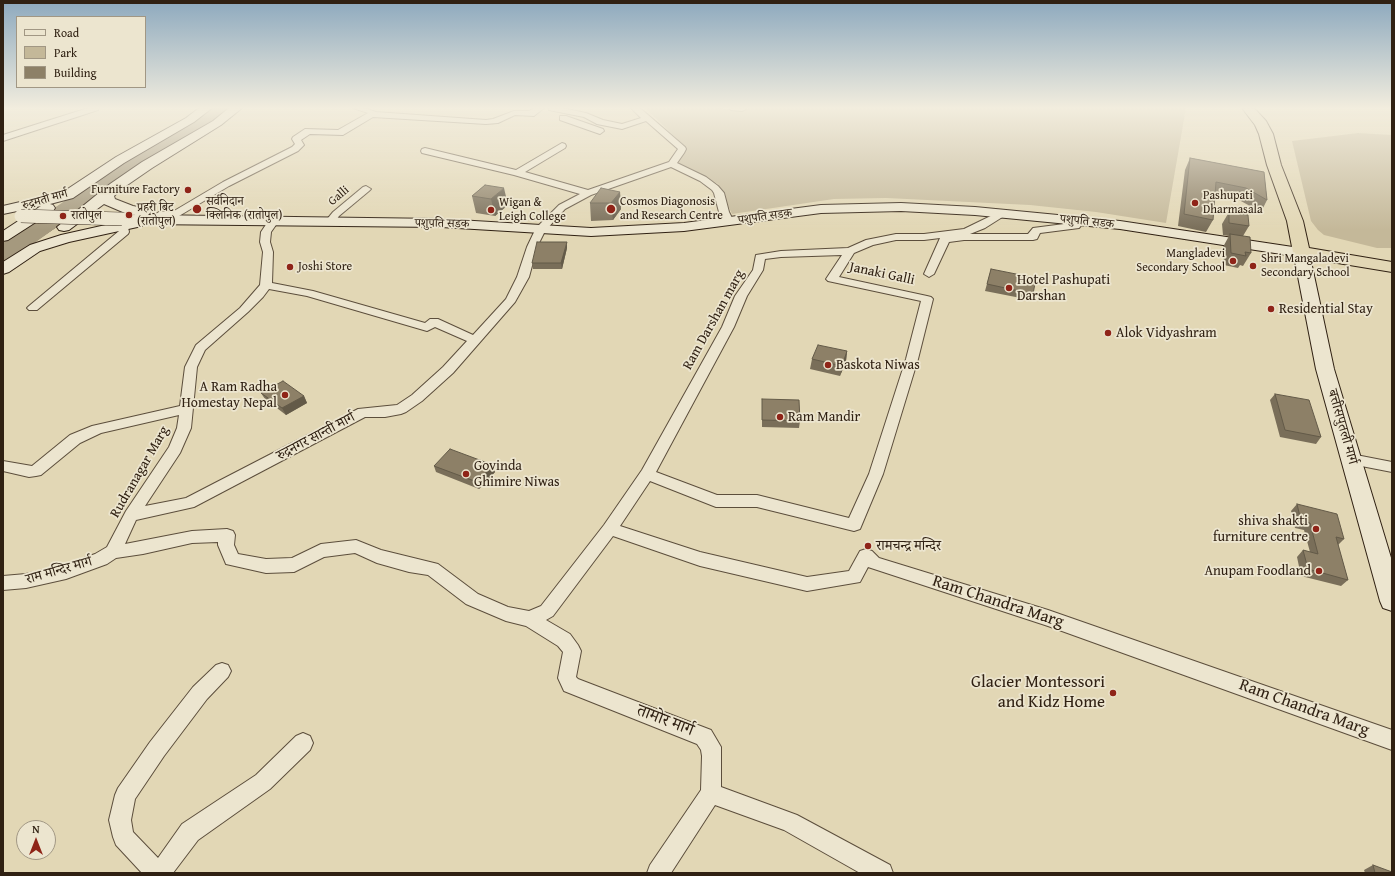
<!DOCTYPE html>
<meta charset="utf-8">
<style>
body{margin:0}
#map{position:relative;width:1395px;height:876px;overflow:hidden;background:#e2d7b5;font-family:"Gentium Book Plus",serif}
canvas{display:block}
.frame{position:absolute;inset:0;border:4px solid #302113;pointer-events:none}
.legend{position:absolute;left:16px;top:16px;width:130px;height:72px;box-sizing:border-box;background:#ece5cf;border:1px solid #a19784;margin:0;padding:5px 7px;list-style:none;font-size:12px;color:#302113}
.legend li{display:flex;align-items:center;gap:8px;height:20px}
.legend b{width:20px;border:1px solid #a19784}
.north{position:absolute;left:16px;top:820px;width:40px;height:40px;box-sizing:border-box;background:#ece5cf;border:1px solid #a19784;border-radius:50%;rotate:0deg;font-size:11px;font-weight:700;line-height:16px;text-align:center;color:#302113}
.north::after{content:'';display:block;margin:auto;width:14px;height:18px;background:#8f2418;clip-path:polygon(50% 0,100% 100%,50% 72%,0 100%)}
</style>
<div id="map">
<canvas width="1395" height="876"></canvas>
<div class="frame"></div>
<ul class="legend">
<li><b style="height:5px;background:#ece5cf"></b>Road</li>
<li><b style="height:11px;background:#c4b899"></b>Park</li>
<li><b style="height:11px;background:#8d8067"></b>Building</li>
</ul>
<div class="north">N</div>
</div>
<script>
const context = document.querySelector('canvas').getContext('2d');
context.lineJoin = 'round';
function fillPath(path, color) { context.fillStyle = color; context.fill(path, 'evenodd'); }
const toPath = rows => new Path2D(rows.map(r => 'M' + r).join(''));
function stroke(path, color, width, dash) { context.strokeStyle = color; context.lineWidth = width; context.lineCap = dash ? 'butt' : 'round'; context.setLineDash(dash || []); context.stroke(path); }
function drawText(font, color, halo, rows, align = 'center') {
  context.font = font + ' "Gentium Book Plus","Noto Serif Devanagari",serif'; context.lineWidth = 3.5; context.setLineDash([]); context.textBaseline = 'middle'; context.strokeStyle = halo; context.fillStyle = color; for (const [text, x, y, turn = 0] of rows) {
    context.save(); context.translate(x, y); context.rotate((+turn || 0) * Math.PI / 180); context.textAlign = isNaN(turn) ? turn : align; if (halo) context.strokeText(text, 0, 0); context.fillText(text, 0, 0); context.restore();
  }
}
fillPath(toPath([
 [645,108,717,108,737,110,745,110,749,108,1186,108,1166,223,1096,212,1030,205,886,198,834,199,732,214,718,184,675,163,684,146],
 [1358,133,1392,135,1392,248,1377,248,1324,235,1318,230,1311,221,1292,141]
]), '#c4b899');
const water = toPath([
 [78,196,99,198,3,263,3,247,78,196]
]);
fillPath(water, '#a5997e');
stroke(water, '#766953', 1);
fillPath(toPath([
 [208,108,229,108,226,112,191,137,149,161,12,259,3,261,3,243,135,153,177,129,208,108]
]), '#a5997e');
const street = toPath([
 [88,108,99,108,98,110,3,141,3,135,88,108],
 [353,108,365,108,376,112,486,120,493,119,514,111,529,111,535,108,544,108,534,116,515,115,498,123,486,124,373,117,343,135,310,134,301,140,304,145,298,151,229,186,179,216,159,218,154,215,159,212,174,211,223,182,292,147,295,144,292,139,293,137,305,129,338,130,368,113,353,108],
 [548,108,562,108,586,113,603,120,622,124,641,118,631,108,640,108,685,147,686,149,684,153,677,163,706,177,718,186,724,193,729,212,734,222,729,225,725,224,719,212,714,193,712,190,700,181,671,167,591,195,565,209,545,231,537,247,529,277,515,302,453,373,422,401,406,412,401,414,385,417,365,417,194,507,136,520,125,544,192,531,227,529,233,531,235,535,234,545,238,554,266,559,292,558,321,544,356,540,381,550,438,564,478,594,508,607,529,611,541,606,604,525,642,470,722,327,735,296,753,270,756,255,781,251,848,248,866,240,896,234,924,234,964,229,1001,211,1004,212,1006,214,1004,216,985,228,970,234,1028,234,1033,228,1072,223,1076,219,1080,218,1085,221,1079,228,1040,233,1037,239,1033,240,964,240,949,242,934,274,929,277,924,274,940,238,924,240,896,240,873,245,854,253,839,277,927,296,931,297,933,299,918,359,883,474,860,529,854,531,757,507,716,507,650,481,620,526,700,552,807,577,849,571,860,551,866,549,872,551,879,558,1048,610,1392,730,1392,750,1048,626,868,567,860,582,807,591,700,566,613,536,553,616,546,620,570,634,578,645,581,651,576,677,578,679,711,730,721,747,721,787,797,815,890,865,893,873,860,873,784,830,715,805,671,873,647,873,650,865,701,790,702,756,701,750,697,744,564,691,558,678,563,652,558,646,526,626,506,621,466,604,428,575,409,572,377,563,355,553,324,557,294,572,266,573,226,564,218,545,218,542,192,543,143,554,116,558,107,564,66,579,26,588,3,590,3,576,26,574,65,565,95,554,107,547,126,511,169,447,177,428,179,415,101,433,80,443,41,475,36,476,29,477,3,471,3,461,32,466,70,435,92,426,180,406,185,367,196,345,240,308,260,285,263,252,260,242,261,232,269,220,277,220,278,222,271,232,270,242,273,252,272,283,313,291,425,323,430,319,438,319,473,335,506,299,517,277,527,247,536,228,559,205,580,194,514,175,422,153,421,151,422,149,425,148,516,170,562,143,565,144,566,146,565,148,525,172,588,190,669,162,678,149,646,121,622,129,597,124,584,117,549,110,548,108],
 [842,255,826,279,828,281,921,301,906,359,869,474,849,518,757,495,717,495,656,472,734,327,747,296,763,270,765,259,781,257,842,255],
 [269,289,307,296,427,331,435,327,467,341,443,367,412,395,397,405,358,409,186,498,145,506,180,453,191,428,197,367,205,350,248,312,263,297,269,289],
 [730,108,745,108,746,109,742,111,731,110,730,108],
 [560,116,566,116,603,129,604,131,600,134,597,133,560,120,560,116],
 [366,186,371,189,369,191,339,216,333,225,325,225,324,223,333,212,363,187,366,186],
 [123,224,128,227,129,232,128,234,37,310,29,310,27,308,29,306,119,231,118,227,123,224],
 [1351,454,1392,462,1392,472,1346,463,1344,459,1346,455,1351,454],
 [222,663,228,665,231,671,228,677,207,699,164,756,135,799,131,820,133,832,158,858,182,824,256,775,296,736,303,733,310,736,313,743,310,750,270,789,198,840,173,873,142,873,116,845,113,837,109,820,115,795,118,788,150,742,193,687,216,665,222,663]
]);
const secondary = toPath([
 [199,108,212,108,194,122,124,163,73,198,50,204,53,205,55,208,53,211,8,240,3,241,3,231,41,206,3,214,3,206,63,192,116,157,186,118,199,108],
 [229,108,242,108,221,125,152,168,120,190,114,196,115,199,133,206,149,209,151,212,148,215,441,219,591,228,684,223,821,205,901,203,975,207,1120,221,1306,249,1309,252,1334,369,1392,561,1392,611,1383,608,1380,601,1316,369,1294,256,1120,229,975,215,901,211,821,213,684,231,591,236,441,227,144,224,142,226,69,242,40,251,9,272,3,274,3,262,30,245,61,235,119,222,115,219,117,216,135,215,125,213,104,204,69,230,64,231,59,230,57,227,110,184,142,162,213,121,229,108]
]);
const highway = toPath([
 [1242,108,1254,108,1266,121,1273,134,1281,165,1303,221,1309,248,1392,262,1392,272,1295,256,1293,252,1287,221,1267,165,1259,134,1255,125,1242,108]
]);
stroke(street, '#5c4e3c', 2);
stroke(secondary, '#302113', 2);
stroke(highway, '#302113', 2);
fillPath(street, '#ece5cf');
fillPath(secondary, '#ece5cf');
fillPath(highway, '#e2d7b5');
const secondaryBridge = toPath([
 [21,216,122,219]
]);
stroke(secondaryBridge, '#302113', 14, []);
stroke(secondaryBridge, '#ece5cf', 13);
fillPath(toPath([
 [1190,158,1264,172,1267,200,1261,212,1239,200,1215,195,1213,220,1206,232,1178,226,1185,170],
 [485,185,508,205,495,216,476,213,472,196],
 [620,192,621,209,613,220,591,221,590,203],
 [1229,212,1249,226,1243,236,1251,253,1243,266,1240,265,1238,268,1224,265,1223,247,1229,236,1223,235,1222,224],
 [567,248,562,269,533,269,532,263],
 [991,269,1033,294,1031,300,985,291],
 [847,351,846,361,840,376,810,369,812,359],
 [261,393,304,396,307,403,286,415,265,399],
 [1275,394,1321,437,1316,444,1280,437,1270,400],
 [762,399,800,421,799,428,762,427],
 [434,466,495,472,479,489,436,472],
 [1297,504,1344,539,1338,545,1348,580,1341,586,1301,576,1297,557,1303,550,1310,552,1304,530,1295,528,1291,511],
 [1373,865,1392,873,1365,873,1364,870]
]), '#796e59');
fillPath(toPath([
 [504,188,508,205,495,216,491,199],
 [620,192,621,209,613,220,611,203],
 [567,242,567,248,562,269,561,263],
 [847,351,846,361,840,376,842,366],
 [304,396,307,403,286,415,282,408],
 [493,465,495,472,479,489,477,482]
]), '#635a48');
const building = toPath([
 [1190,158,1264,172,1267,200,1246,188,1216,182,1213,220,1184,214,1190,158],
 [485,185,504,188,491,199,472,196,485,185],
 [601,188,620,192,611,203,590,203,601,188],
 [1229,212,1248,215,1249,226,1229,223,1229,212],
 [1230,234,1250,237,1251,253,1245,252,1246,256,1231,253,1230,234],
 [537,242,567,242,561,263,532,263,537,242],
 [991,269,1036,278,1033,294,987,284,991,269],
 [818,345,847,351,842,366,812,359,818,345],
 [283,381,304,396,282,408,261,393,283,381],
 [1275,394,1309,400,1321,437,1285,430,1275,394],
 [762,399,799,400,800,421,762,420,762,399],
 [450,449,493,465,477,482,434,466,450,449],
 [1297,504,1337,514,1344,539,1336,537,1348,580,1308,569,1303,550,1318,554,1310,523,1301,521,1297,504],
 [1373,865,1392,872,1392,873,1375,873,1373,865]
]);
fillPath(building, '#8d8067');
stroke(building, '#635a48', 1);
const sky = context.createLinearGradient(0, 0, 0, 230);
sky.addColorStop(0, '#8da9be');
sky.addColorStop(0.47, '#f2edde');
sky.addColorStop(1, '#f2edde00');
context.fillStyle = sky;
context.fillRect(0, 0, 1395, 230);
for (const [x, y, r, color] of [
 [188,190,4,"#8f2418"],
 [1195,203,4,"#8f2418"],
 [197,209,5,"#8f2418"],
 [611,209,5,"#8f2418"],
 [491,210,4,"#8f2418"],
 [129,215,4,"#8f2418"],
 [63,216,4,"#8f2418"],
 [1233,261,4,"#8f2418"],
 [1253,266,4,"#8f2418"],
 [290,267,4,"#8f2418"],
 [1009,288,4,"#8f2418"],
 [1271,309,4,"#8f2418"],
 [1108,333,4,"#8f2418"],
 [828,365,4,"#8f2418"],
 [285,395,4,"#8f2418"],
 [780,417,4,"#8f2418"],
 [466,474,4,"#8f2418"],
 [1316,529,4,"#8f2418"],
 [868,546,4,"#8f2418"],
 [1319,571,4,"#8f2418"],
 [1113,693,4,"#8f2418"]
]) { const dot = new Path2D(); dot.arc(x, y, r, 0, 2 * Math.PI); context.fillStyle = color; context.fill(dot); stroke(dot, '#ece5cf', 1.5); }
drawText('12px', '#302113', '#ece5cf', [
 ["Furniture Factory",180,190,"right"],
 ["Pashupati",1203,196],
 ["Dharmasala",1203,210],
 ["सर्वनिदान",206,202],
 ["क्लिनिक (रातोपुल)",206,216],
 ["Cosmos Diagonosis",620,202],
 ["and Research Centre",620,216],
 ["Wigan &",499,203],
 ["Leigh College",499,217],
 ["प्रहरी बिट",137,208],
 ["(रातोपुल)",137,222],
 ["रातोपुल",71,216],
 ["Mangladevi",1225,254,"right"],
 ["Secondary School",1225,268,"right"],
 ["Shri Mangaladevi",1261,259],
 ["Secondary School",1261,273],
 ["Joshi Store",298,267]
], 'left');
drawText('12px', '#302113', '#ece5cf', [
 ["Galli",339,196,-41],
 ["रुद्रमती मार्ग",45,200,-16],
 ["पशुपति सडक",765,217,-8],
 ["पशुपति सडक",1087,222,6],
 ["पशुपति सडक",442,224,1]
]);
drawText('14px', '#302113', '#ece5cf', [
 ["Janaki Galli",882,274,12],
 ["Ram Darshan marg",714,320,-61],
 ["बत्तीसपुतली मार्ग",1342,427,74],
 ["रुद्रनगर सान्ती मार्ग",316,437,-28],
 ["Rudranagar Marg",140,472,-60],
 ["राम मन्दिर मार्ग",59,571,-16]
]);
drawText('14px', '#302113', '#ece5cf', [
 ["Hotel Pashupati",1017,280],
 ["Darshan",1017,296],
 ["Residential Stay",1279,309],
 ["Alok Vidyashram",1116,333],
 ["Baskota Niwas",836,365],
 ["A Ram Radha",277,387,"right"],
 ["Homestay Nepal",277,403,"right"],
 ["Ram Mandir",788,417],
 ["Govinda",474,466],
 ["Ghimire Niwas",474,482],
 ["shiva shakti",1308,521,"right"],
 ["furniture centre",1308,537,"right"],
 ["रामचन्द्र मन्दिर",876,546],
 ["Anupam Foodland",1311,571,"right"]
], 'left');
drawText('17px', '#302113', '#ece5cf', [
 ["Ram Chandra Marg",998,602,18],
 ["Ram Chandra Marg",1304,708,20],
 ["तामोर मार्ग",665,721,21]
]);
drawText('17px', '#302113', '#ece5cf', [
 ["Glacier Montessori",1105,683],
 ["and Kidz Home",1105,703]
], 'right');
</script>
